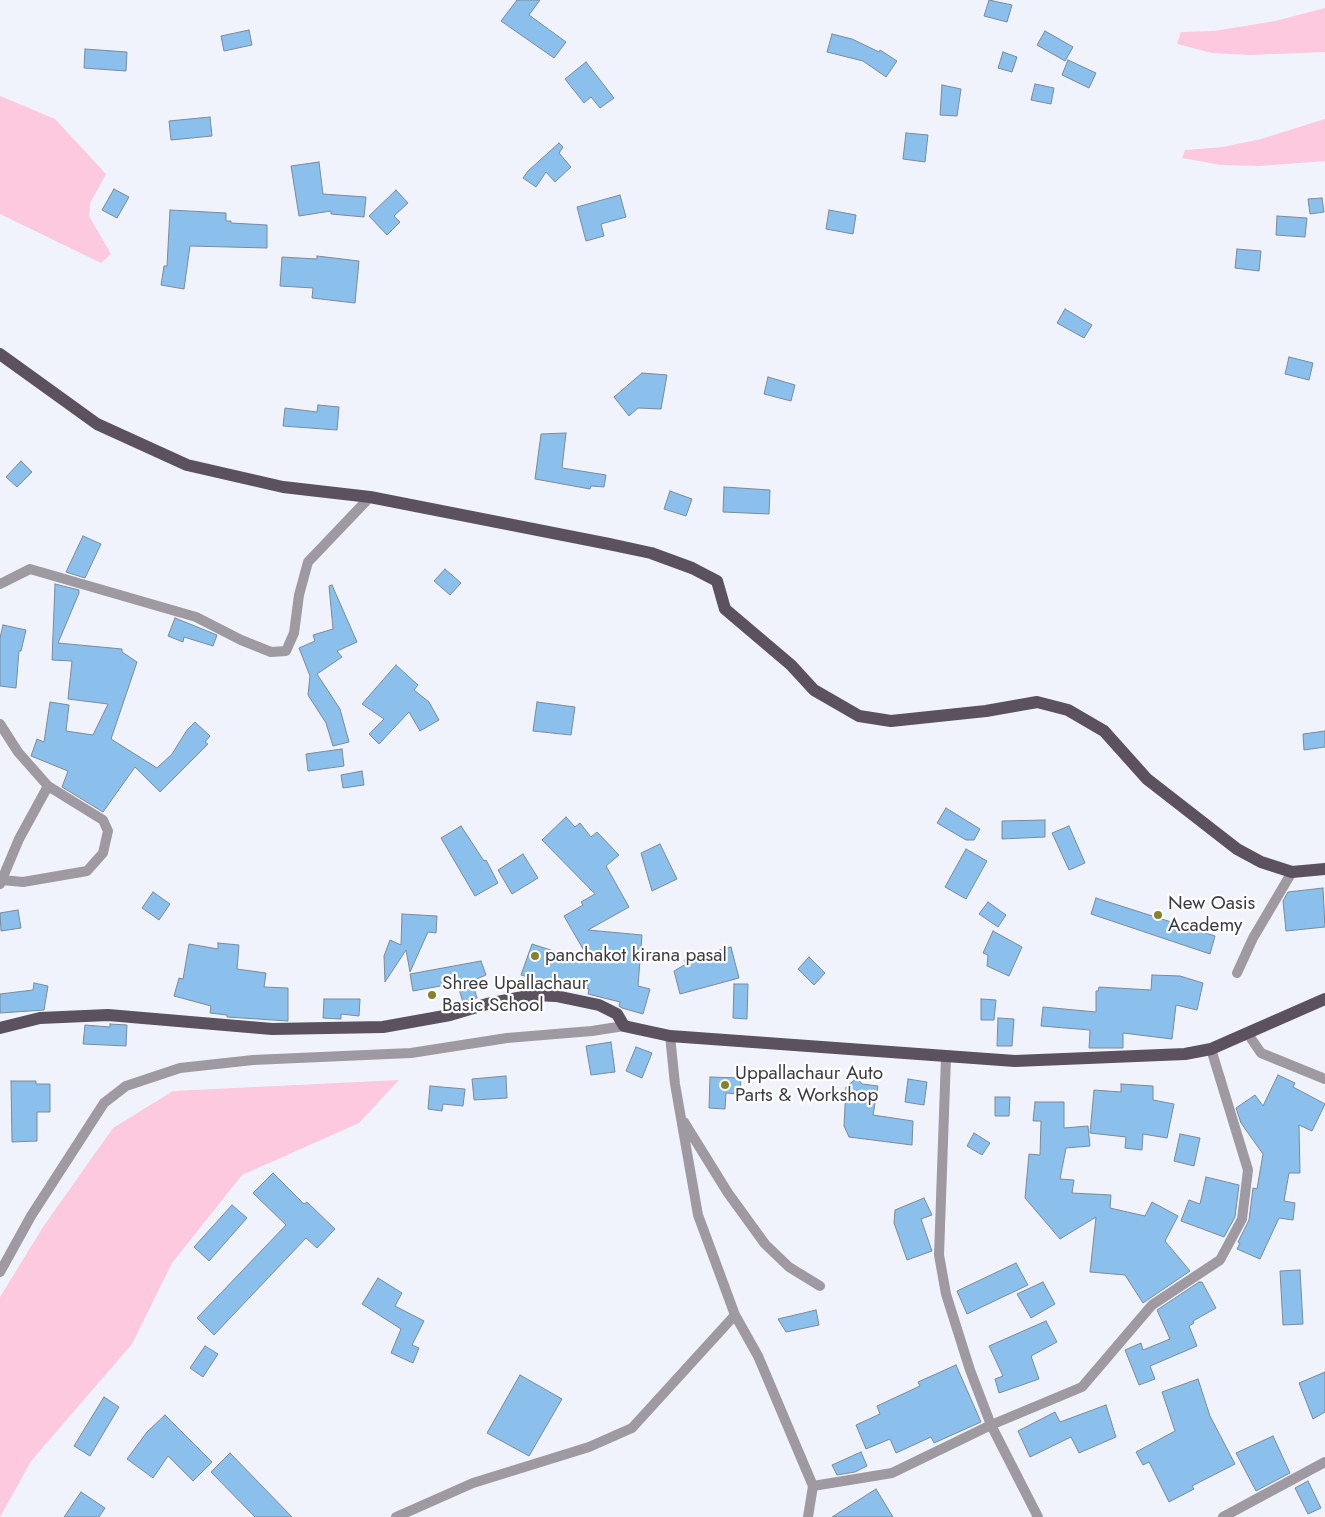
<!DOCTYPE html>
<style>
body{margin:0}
canvas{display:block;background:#f1f3fc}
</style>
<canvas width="1325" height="1517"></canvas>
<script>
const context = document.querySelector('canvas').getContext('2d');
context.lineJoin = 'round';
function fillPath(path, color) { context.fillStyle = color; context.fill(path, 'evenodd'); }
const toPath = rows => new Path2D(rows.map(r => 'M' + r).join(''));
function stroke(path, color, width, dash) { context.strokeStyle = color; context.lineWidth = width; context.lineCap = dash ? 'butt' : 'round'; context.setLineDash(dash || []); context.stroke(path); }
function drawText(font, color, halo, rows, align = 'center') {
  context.font = font + ' Jost,sans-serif'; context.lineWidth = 4.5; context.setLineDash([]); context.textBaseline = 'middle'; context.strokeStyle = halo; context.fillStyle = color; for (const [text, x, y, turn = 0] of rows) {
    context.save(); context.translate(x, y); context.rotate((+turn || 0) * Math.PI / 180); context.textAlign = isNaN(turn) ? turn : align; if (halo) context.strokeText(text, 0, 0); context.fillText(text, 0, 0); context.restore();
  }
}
fillPath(toPath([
 [1325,8,1325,52,1249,55,1212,53,1177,44,1181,32,1214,31,1275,21],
 [0,96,55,119,106,174,90,203,89,216,111,254,101,263,0,214],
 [1325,119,1325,161,1259,166,1221,165,1182,158,1185,150,1223,147,1261,139],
 [399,1080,359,1123,242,1175,172,1263,132,1344,31,1461,0,1517,0,1297,43,1227,113,1128,173,1091]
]), '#fcc9df');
const building = toPath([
 [517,0,540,0,529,15,566,42,554,58,501,21,517,0],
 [989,0,1012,5,1007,22,984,16,989,0],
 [249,30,252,45,224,51,221,36,249,30],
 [1045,31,1073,47,1065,61,1037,45,1045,31],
 [832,34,852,39,879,52,880,50,897,61,886,77,863,61,827,52,832,34],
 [85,49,127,52,126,71,84,68,85,49],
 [1003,52,1017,57,1012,72,998,68,1003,52],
 [1068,60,1096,73,1089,88,1062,75,1068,60],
 [586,62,614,98,600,108,591,97,584,103,565,79,586,62],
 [1035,84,1054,88,1051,104,1031,100,1035,84],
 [942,85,961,89,957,116,940,115,942,85],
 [210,117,212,136,171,140,169,121,210,117],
 [906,133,928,135,925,162,903,159,906,133],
 [559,143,563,147,559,153,571,167,555,182,546,172,536,187,523,178,528,171,559,143],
 [319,162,323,194,366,197,364,217,331,214,331,211,299,216,291,166,319,162],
 [114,189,129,197,117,218,102,210,114,189],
 [396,190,408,203,394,216,400,222,387,235,369,216,396,190],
 [620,195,626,217,601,224,604,236,586,241,577,207,620,195],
 [1322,198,1324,212,1310,214,1308,199,1322,198],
 [170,210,226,213,226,221,231,221,231,223,267,225,267,248,190,246,184,289,161,285,164,266,167,266,170,210],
 [829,210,856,215,853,234,826,229,829,210],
 [1277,216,1307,218,1305,237,1276,235,1277,216],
 [1237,249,1261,251,1259,271,1235,268,1237,249],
 [317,256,359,261,355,303,312,298,313,288,280,286,282,257,317,259,317,256],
 [1065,309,1092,325,1084,338,1057,323,1065,309],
 [1289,357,1313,363,1309,380,1285,374,1289,357],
 [642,373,667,375,661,409,638,408,629,416,614,397,642,373],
 [768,377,795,385,791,401,764,394,768,377],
 [318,405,339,407,337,430,283,426,285,408,317,412,318,405],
 [566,433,562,468,606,475,604,487,591,486,590,489,535,479,541,434,566,433],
 [21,461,32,472,17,487,6,477,21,461],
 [724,487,770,490,769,514,723,512,724,487],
 [670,491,692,499,686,516,664,509,670,491],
 [83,536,101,544,85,578,66,572,83,536],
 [445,569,461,583,450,595,434,581,445,569],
 [55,584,79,590,79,593,58,643,122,649,122,652,137,662,111,739,157,768,172,754,187,730,195,722,210,736,205,742,208,744,160,792,135,767,103,812,62,787,68,771,31,756,37,739,44,742,50,702,69,705,66,731,93,735,108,704,68,699,72,661,52,660,55,584],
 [332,585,357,642,337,651,342,657,317,674,340,709,349,742,333,746,326,723,308,695,310,676,299,648,315,641,313,635,333,629,329,586,332,585],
 [175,618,217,635,213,646,184,637,183,642,168,636,175,618],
 [3,625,26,630,21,651,19,651,16,688,0,686,0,638,3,625],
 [396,665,418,685,414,690,429,702,439,720,420,731,409,712,379,744,369,734,384,719,362,704,396,665],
 [537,702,575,707,571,735,533,731,537,702],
 [1325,731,1325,747,1304,750,1303,734,1325,731],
 [342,749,344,766,308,771,306,754,342,749],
 [362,771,364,785,343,788,341,775,362,771],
 [946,808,980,829,974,840,966,840,937,823,946,808],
 [566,817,575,827,580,823,591,837,597,832,619,855,606,866,629,907,588,930,642,935,638,986,650,989,643,1014,622,1008,619,1006,620,1002,588,994,589,989,551,982,550,984,521,975,532,944,591,963,564,916,583,905,581,902,595,894,542,840,566,817],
 [1045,820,1045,837,1002,839,1002,821,1045,820],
 [461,826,484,861,486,860,498,883,475,896,441,838,461,826],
 [1069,826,1085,863,1069,870,1052,833,1069,826],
 [660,844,677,879,652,891,641,853,660,844],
 [966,849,987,861,966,899,945,887,966,849],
 [523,854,538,878,512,894,498,870,523,854],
 [1323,888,1325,927,1286,931,1283,901,1288,892,1323,888],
 [153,892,170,904,159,920,142,908,153,892],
 [1096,898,1215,936,1210,954,1091,914,1096,898],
 [988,902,1006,915,998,927,979,914,988,902],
 [18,910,21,928,1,931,0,913,18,910],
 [402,914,437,916,436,933,428,932,410,972,406,950,385,982,384,956,390,940,401,945,402,914],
 [993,931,1022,947,1009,976,987,966,988,955,983,953,993,931],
 [218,943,239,945,237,969,266,973,264,987,288,988,288,1021,227,1017,227,1015,210,1013,211,1006,174,996,179,978,183,979,189,944,218,949,218,943],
 [731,947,739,978,680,994,674,971,686,964,684,960,731,947],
 [809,957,825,973,814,985,798,969,809,957],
 [481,961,486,975,472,981,477,998,463,1002,457,983,413,991,410,974,481,961],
 [1152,975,1180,976,1203,983,1197,1010,1176,1005,1172,1039,1123,1033,1123,1048,1089,1048,1090,1030,1041,1026,1043,1007,1096,1012,1096,991,1098,991,1099,987,1151,990,1152,975],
 [34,983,48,986,44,1010,0,1013,0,994,33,990,34,983],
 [734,984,748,984,747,1019,733,1018,734,984],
 [324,999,360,999,359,1016,341,1014,341,1019,323,1018,324,999],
 [981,999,996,1000,994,1020,981,1020,981,999],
 [998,1018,1014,1019,1012,1046,997,1046,998,1018],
 [110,1024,127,1025,126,1046,83,1044,85,1025,110,1027,110,1024],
 [611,1042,615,1072,591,1075,586,1046,611,1042],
 [636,1047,652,1053,642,1078,626,1071,636,1047],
 [1278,1075,1295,1083,1293,1087,1325,1104,1312,1131,1299,1125,1300,1173,1289,1173,1284,1201,1295,1203,1293,1220,1279,1218,1260,1259,1237,1249,1240,1243,1238,1242,1249,1220,1253,1188,1257,1189,1263,1154,1241,1123,1236,1108,1255,1095,1263,1106,1278,1075],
 [506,1076,507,1098,474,1100,472,1079,506,1076],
 [710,1077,741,1078,740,1094,726,1093,725,1109,709,1108,710,1077],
 [857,1078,862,1084,878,1086,873,1115,913,1121,912,1145,849,1137,844,1126,846,1087,857,1078],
 [908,1079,927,1082,924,1105,905,1102,908,1079],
 [11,1081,36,1081,36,1084,50,1084,50,1112,37,1112,37,1141,12,1142,11,1081],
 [1121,1084,1153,1086,1153,1100,1174,1104,1167,1138,1143,1134,1142,1150,1125,1148,1126,1137,1090,1133,1094,1090,1121,1092,1121,1084],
 [430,1086,465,1089,463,1106,443,1104,442,1111,428,1109,430,1086],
 [995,1097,1010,1097,1009,1116,995,1116,995,1097],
 [1035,1102,1064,1102,1064,1128,1088,1126,1090,1146,1066,1148,1060,1179,1074,1180,1072,1193,1111,1195,1110,1208,1145,1216,1152,1202,1178,1216,1165,1241,1190,1271,1143,1303,1125,1275,1090,1272,1096,1217,1060,1239,1025,1198,1029,1154,1040,1155,1041,1121,1033,1121,1035,1102],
 [974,1133,990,1143,982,1155,967,1146,974,1133],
 [1180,1134,1200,1138,1194,1166,1174,1161,1180,1134],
 [273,1173,304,1204,307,1202,335,1229,317,1248,306,1238,214,1335,197,1318,286,1225,253,1193,273,1173],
 [1206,1177,1239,1185,1235,1217,1224,1237,1181,1221,1189,1200,1200,1204,1206,1177],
 [924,1198,932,1215,921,1219,932,1251,907,1260,894,1223,895,1210,924,1198],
 [232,1205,247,1218,209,1261,194,1247,232,1205],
 [1016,1263,1028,1285,967,1314,957,1291,1016,1263],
 [1300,1270,1303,1324,1283,1325,1280,1271,1300,1270],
 [378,1278,402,1293,395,1306,424,1321,412,1345,419,1348,413,1363,391,1353,401,1329,362,1304,378,1278],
 [1043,1282,1055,1304,1031,1318,1017,1294,1043,1282],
 [1199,1282,1202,1282,1216,1308,1193,1321,1194,1323,1189,1326,1197,1346,1150,1366,1155,1379,1139,1385,1125,1350,1141,1343,1143,1350,1170,1339,1157,1310,1199,1282],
 [816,1310,819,1325,786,1332,778,1319,816,1310],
 [1046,1321,1057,1342,1031,1356,1039,1379,999,1393,995,1379,1003,1376,989,1346,1046,1321],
 [205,1346,218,1354,203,1377,190,1368,205,1346],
 [956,1365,981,1422,934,1443,931,1437,896,1453,890,1439,866,1449,856,1425,880,1414,877,1406,920,1386,918,1382,956,1365],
 [1325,1372,1325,1412,1313,1419,1299,1383,1325,1372],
 [520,1375,562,1399,529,1456,487,1433,520,1375],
 [1198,1379,1210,1416,1235,1464,1192,1486,1194,1489,1169,1502,1149,1462,1143,1465,1136,1452,1175,1431,1162,1392,1198,1379],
 [104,1397,119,1407,90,1456,74,1446,104,1397],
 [1106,1405,1116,1437,1079,1453,1071,1437,1030,1457,1018,1431,1055,1412,1060,1422,1106,1405],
 [165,1415,212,1462,193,1481,168,1456,153,1478,127,1459,147,1432,165,1415],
 [1273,1436,1290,1473,1256,1491,1236,1453,1273,1436],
 [861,1452,867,1466,855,1472,837,1475,832,1465,861,1452],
 [230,1453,292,1517,255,1517,211,1472,230,1453],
 [1308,1481,1321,1508,1308,1514,1295,1488,1308,1481],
 [876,1489,893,1517,832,1517,876,1489],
 [81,1492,105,1508,99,1517,64,1517,81,1492]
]);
fillPath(building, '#8bbfec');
stroke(building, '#7a8b9b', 1);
stroke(toPath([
 [0,584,30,569,196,617,241,640,271,652,286,651,294,633,299,595,308,562,370,497],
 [0,724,18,752,48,786,103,820,108,831,103,853,87,871,23,882,2,880],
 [0,884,19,839,48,786],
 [1237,973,1253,938,1292,872],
 [1248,1034,1261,1053,1325,1079],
 [670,1036,675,1084,698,1215,735,1315,758,1356,813,1486,808,1517],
 [946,1057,939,1255,946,1294,970,1370,991,1425,1038,1517],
 [684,1122,728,1193,765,1244,789,1267,820,1286],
 [0,1272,31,1216,104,1103,126,1086,180,1068,253,1060,411,1053,507,1038,592,1031,624,1026],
 [813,1486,892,1473,991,1425,1082,1387,1152,1305,1220,1260,1242,1219,1248,1170,1211,1049],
 [396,1517,473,1483,589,1447,632,1428,735,1315],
 [1223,1517,1325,1462]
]), '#9f99a2', 10);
stroke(toPath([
 [0,354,97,424,187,465,283,487,370,497,609,544,651,553,692,568,717,581,725,609,791,665,814,690,859,716,891,721,986,711,1037,702,1068,710,1104,731,1147,779,1237,849,1261,862,1292,872,1325,869],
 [0,1028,40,1018,108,1015,272,1029,383,1027,450,1015,487,1004,533,995,556,996,599,1005,617,1014,624,1026,670,1036,1015,1061,1185,1054,1211,1049,1325,999]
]), '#5b515f', 12);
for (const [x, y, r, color] of [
 [1158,915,5,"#86822a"],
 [535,956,5,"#86822a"],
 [432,995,5,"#86822a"],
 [725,1085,5,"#86822a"]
]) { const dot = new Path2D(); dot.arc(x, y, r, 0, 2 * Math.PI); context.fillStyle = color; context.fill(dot); stroke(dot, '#fff', 2); }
drawText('19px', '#3a3b43', '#fff', [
 ["New Oasis",1168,904],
 ["Academy",1168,926],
 ["panchakot kirana pasal",545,956],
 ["Shree Upallachaur",442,984],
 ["Basic School",442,1006],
 ["Uppallachaur Auto",735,1074],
 ["Parts & Workshop",735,1096]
], 'left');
</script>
